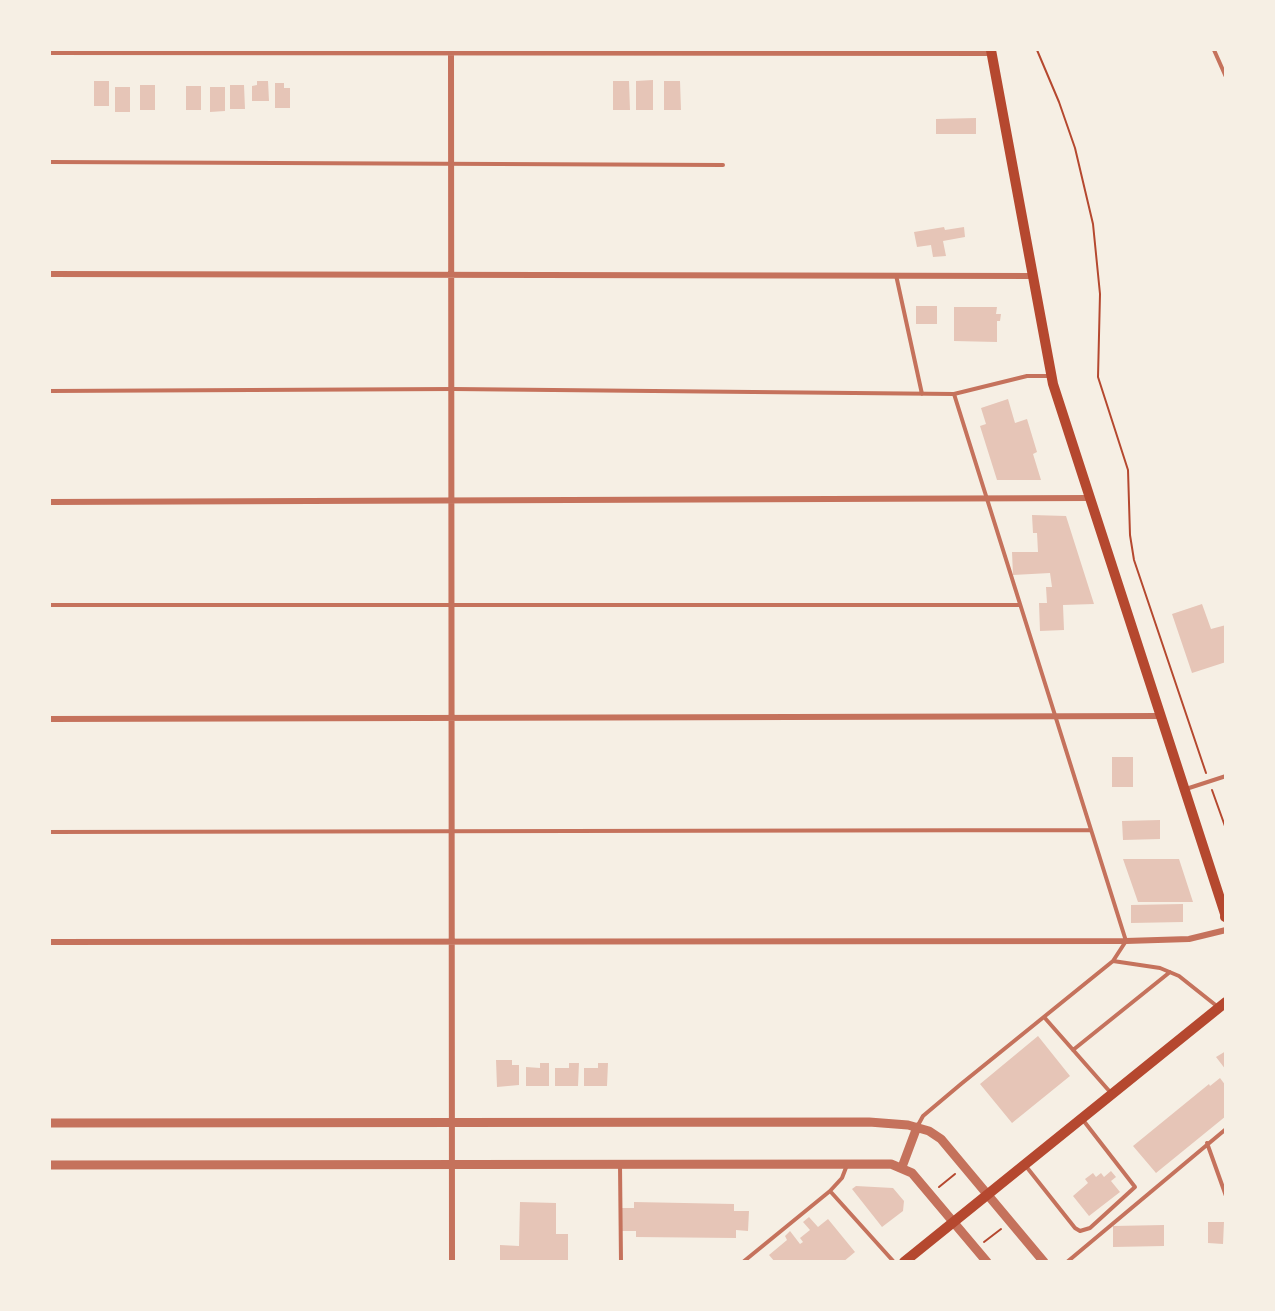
<!DOCTYPE html>
<style>
body{margin:0}
#map{position:relative;width:1275px;height:1311px;overflow:hidden;background:#f6efe4;font-family:"PT Sans",sans-serif}
canvas{display:block}
.frame{position:absolute;inset:0;border:51px solid #f6efe4;pointer-events:none}
</style>
<div id="map">
<canvas width="1275" height="1311"></canvas>
<div class="frame"></div>
</div>
<script>
const context = document.querySelector('canvas').getContext('2d');
context.lineJoin = 'round';
function fillPath(path, color) { context.fillStyle = color; context.fill(path, 'evenodd'); }
const toPath = rows => new Path2D(rows.map(r => 'M' + r).join(''));
function stroke(path, color, width, dash) { context.strokeStyle = color; context.lineWidth = width; context.lineCap = dash ? 'butt' : 'round'; context.setLineDash(dash || []); context.stroke(path); }
fillPath(toPath([
 [653,80,653,110,636,110,636,81],
 [94,81,109,81,109,106,94,106],
 [257,81,268,81,269,101,252,101,252,86,257,85],
 [613,81,629,81,630,110,613,110],
 [664,81,680,81,681,110,664,110],
 [275,83,284,83,284,88,290,88,290,108,275,108],
 [140,85,155,85,155,110,140,110],
 [230,85,244,85,245,109,230,109],
 [186,86,201,86,201,110,186,110],
 [115,87,130,87,130,112,115,112],
 [210,87,225,87,225,111,210,112],
 [976,118,976,134,936,134,936,119],
 [944,227,945,230,964,227,965,237,943,241,946,256,933,257,931,245,917,247,914,232],
 [916,306,937,306,937,324,916,324],
 [954,307,997,307,996,314,1001,314,1000,321,997,321,997,342,954,341],
 [1008,399,1015,423,1027,419,1037,452,1033,454,1041,480,997,480,980,426,986,424,981,408],
 [1032,515,1066,516,1094,604,1063,605,1064,630,1040,631,1039,603,1047,603,1046,587,1052,587,1050,573,1013,575,1012,552,1038,552,1037,533,1033,533],
 [1202,604,1211,629,1226,625,1226,662,1192,673,1172,614],
 [1112,757,1133,757,1133,787,1112,787],
 [1160,820,1160,839,1123,840,1122,821],
 [1123,859,1179,859,1193,902,1138,902],
 [1183,904,1183,922,1131,923,1131,905],
 [1038,1036,1070,1076,1012,1123,980,1084],
 [1226,1051,1226,1070,1216,1057],
 [496,1060,512,1060,512,1065,519,1065,519,1085,497,1087],
 [540,1063,549,1063,549,1086,526,1086,526,1067,540,1068],
 [569,1063,579,1063,578,1086,555,1086,555,1068,569,1068],
 [598,1063,608,1063,607,1086,584,1086,584,1068,598,1068],
 [1220,1078,1226,1086,1226,1116,1156,1173,1133,1146,1209,1084,1210,1086],
 [1111,1171,1116,1177,1111,1181,1120,1192,1089,1216,1073,1196,1088,1183,1085,1179,1093,1173,1096,1177,1101,1173,1104,1177],
 [856,1186,893,1188,904,1201,903,1211,882,1227,852,1189],
 [520,1202,556,1203,556,1234,568,1234,568,1262,500,1262,500,1245,519,1246],
 [634,1202,734,1204,734,1211,749,1211,748,1231,736,1230,736,1238,636,1237,636,1231,622,1231,622,1208,634,1208],
 [809,1217,818,1227,828,1219,855,1252,843,1262,775,1262,769,1255,787,1240,785,1236,790,1231,800,1244,803,1242,800,1238,810,1230,803,1222],
 [1208,1222,1224,1222,1223,1244,1208,1243],
 [1164,1225,1164,1246,1113,1247,1113,1226]
]), '#e6c5b7');
stroke(toPath([
 [1037,50,1059,102,1075,148,1093,224,1100,294,1098,377,1128,470,1130,535,1134,560,1206,773],
 [1212,790,1226,829],
 [939,1187,955,1174],
 [984,1242,1001,1229]
]), '#b5482f', 2);
stroke(toPath([
 [1214,50,1226,77],
 [50,162,723,165],
 [896,275,922,394],
 [50,391,453,389,954,394,1027,376,1051,376],
 [50,605,1020,605],
 [1186,789,1226,776],
 [50,832,1091,830],
 [1113,961,1160,968,1179,976,1218,1007],
 [1044,1017,1111,1093],
 [1073,1050,1170,972],
 [917,1127,923,1116,961,1084,1113,961,1126,941,954,394],
 [1207,1143,1226,1196],
 [620,1165,621,1262],
 [1025,1165,1075,1228,1080,1231,1090,1228,1135,1187,1083,1120],
 [830,1191,894,1262],
 [743,1262,830,1191,842,1178,847,1165],
 [1067,1262,1226,1129]
]), '#c5725c', 4);
stroke(toPath([
 [451,50,452,1262],
 [50,52,992,53],
 [50,274,1033,276],
 [50,502,1090,498],
 [50,719,1161,716],
 [50,942,1126,941,1189,939,1226,930]
]), '#c5725c', 6);
stroke(toPath([
 [50,1123,869,1122,908,1125,929,1131,941,1139,1044,1262],
 [50,1165,891,1164,912,1173,987,1262],
 [902,1167,917,1127]
]), '#c5725c', 9);
stroke(toPath([
 [991,50,1053,384,1226,917]
]), '#b5482f', 10);
stroke(toPath([
 [1225,917,1226,917],
 [904,1262,1226,1002]
]), '#b5482f', 10);
</script>
